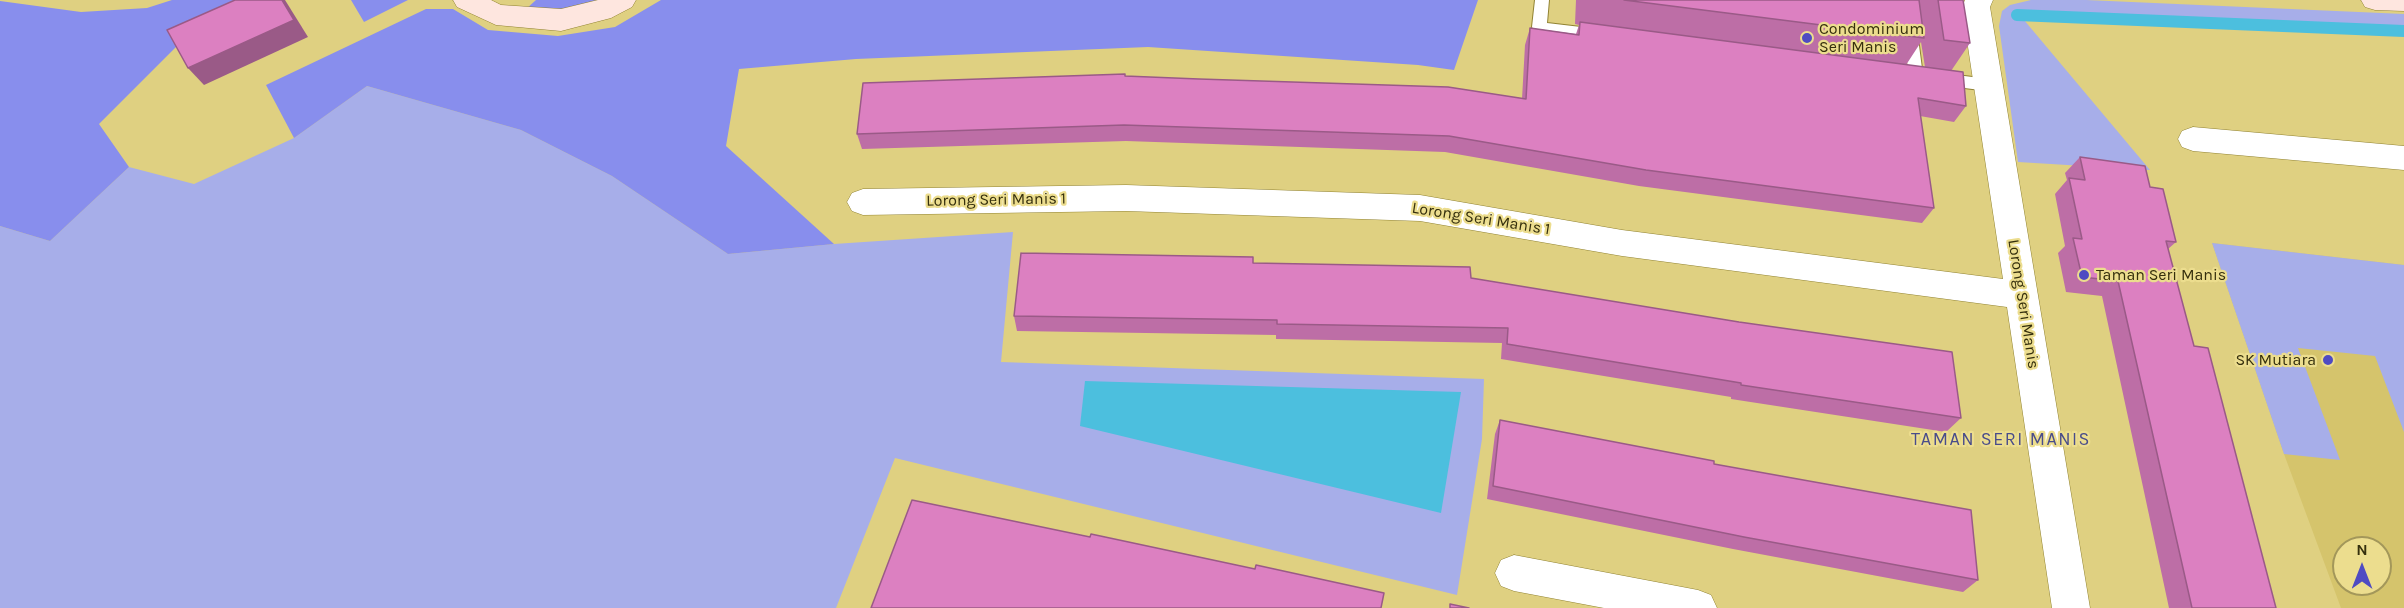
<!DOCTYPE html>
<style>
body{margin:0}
#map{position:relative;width:2404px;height:608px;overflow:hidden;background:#dfd081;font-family:Karla,sans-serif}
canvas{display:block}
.north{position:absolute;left:2332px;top:536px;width:60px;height:60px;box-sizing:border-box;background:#ecdd8e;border:2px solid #a3975a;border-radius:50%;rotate:0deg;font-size:16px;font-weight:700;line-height:24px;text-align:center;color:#352f0d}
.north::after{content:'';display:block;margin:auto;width:21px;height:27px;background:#4f4bc2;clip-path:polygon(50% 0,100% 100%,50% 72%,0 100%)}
</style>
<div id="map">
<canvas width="2404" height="608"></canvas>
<div class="north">N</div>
</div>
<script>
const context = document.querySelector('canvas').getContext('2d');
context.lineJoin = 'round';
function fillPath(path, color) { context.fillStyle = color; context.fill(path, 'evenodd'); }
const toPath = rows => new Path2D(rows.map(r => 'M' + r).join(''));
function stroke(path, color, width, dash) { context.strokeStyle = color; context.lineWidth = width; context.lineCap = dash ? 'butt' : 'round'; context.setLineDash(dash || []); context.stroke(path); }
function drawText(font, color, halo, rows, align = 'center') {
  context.font = font + ' Karla,sans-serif'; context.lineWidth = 4.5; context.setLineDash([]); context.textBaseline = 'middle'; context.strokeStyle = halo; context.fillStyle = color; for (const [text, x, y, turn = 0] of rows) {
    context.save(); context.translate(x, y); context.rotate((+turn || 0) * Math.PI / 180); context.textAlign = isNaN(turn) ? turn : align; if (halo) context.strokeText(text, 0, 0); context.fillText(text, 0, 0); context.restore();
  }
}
fillPath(toPath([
 [2212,243,2404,265,2404,608,2341,608,2284,454],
 [2344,548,2380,548,2380,584,2344,584]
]), '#d5c46c');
fillPath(toPath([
 [2031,0,2086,0,2404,14,2404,36,2024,20,2150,170,2018,162,1999,26,2002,11,2010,5],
 [367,86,521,130,612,176,728,254,834,244,1013,232,1001,362,1484,379,1482,439,1457,595,895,458,836,608,0,608,0,226,50,241,129,167,194,184,294,138],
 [2212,243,2404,265,2404,432,2375,356,2298,348,2340,460,2284,454]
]), '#a7aee9');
fillPath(toPath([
 [172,0,285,0,177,46,99,124,129,167,50,241,0,226,0,1,81,12,147,8],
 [351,0,408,0,364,22],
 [536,0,614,0,561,13,525,10],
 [661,0,1478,0,1454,70,1418,65,1148,47,856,59,739,69,726,146,834,244,728,254,612,176,521,130,367,86,294,138,266,85,426,9,453,9,488,30,558,36,615,27]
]), '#888eed');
fillPath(toPath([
 [1085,381,1461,392,1441,513,1080,426]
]), '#4cbfde');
stroke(toPath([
 [2017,15,2404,31]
]), '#4cbfde', 12);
const lane = toPath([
 [1535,0,1549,0,1547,23,1598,29,1605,34,1598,39,1534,31,1532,27,1535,0],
 [1899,0,1913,0,1923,76,1921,80,1916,82,1898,78,1896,74,1898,70,1908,69,1899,0],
 [1941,73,1988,79,1993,81,1995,85,1993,89,1988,91,1941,85,1936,83,1934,79,1936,75,1941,73]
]);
const street = toPath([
 [1965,0,1993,0,1990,7,2090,608,2052,608,2007,307,1622,256,1420,221,1126,211,863,215,852,211,847,202,852,193,863,189,1126,185,1420,195,1622,230,2003,279,1962,7,1965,0],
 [2193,127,2404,146,2404,170,2193,151,2182,147,2178,139,2182,131,2193,127],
 [1514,555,1698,590,1711,595,1717,608,1604,608,1514,591,1501,586,1495,573,1501,560,1514,555]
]);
const secondary = toPath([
 [453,0,491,0,501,5,561,9,598,0,636,0,632,7,611,18,561,31,496,25,457,7,453,0],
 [2361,0,2404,0,2404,11,2375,10,2365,7,2361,0]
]);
stroke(lane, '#918333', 2);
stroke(street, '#918333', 1);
stroke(secondary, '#918333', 1);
fillPath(lane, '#fff');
fillPath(street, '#fff');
fillPath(secondary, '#fee6df');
fillPath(toPath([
 [1576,0,1963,0,1970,43,1951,71,1966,106,1954,122,1920,116,1934,208,1922,223,1639,186,1445,152,1126,141,862,149,857,134,1125,76,1522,99,1525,45,1530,28,1576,34,1579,25,1575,24],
 [1921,42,1925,67,1906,65],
 [2080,157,2150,187,2176,242,2168,249,2194,346,2276,608,2169,608,2102,296,2066,292,2058,253,2065,246,2055,194,2067,180,2065,173],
 [1253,263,1471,278,1961,418,1946,432,1731,399,1731,397,1501,359,1502,343,1276,339,1276,335,1017,331,1014,316],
 [1500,420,1714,464,1978,580,1963,592,1733,549,1487,499,1495,434]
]), '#bd6ea6');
fillPath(toPath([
 [282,0,285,0,308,37,204,85,188,68]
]), '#9a5a87');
const building = toPath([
 [235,0,282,0,294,20,188,68,167,30,235,0],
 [1624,0,1919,0,1924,38,1624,0],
 [1938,0,1963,0,1970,43,1944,40,1938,0],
 [1580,22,1963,72,1966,106,1918,98,1934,208,1646,170,1449,136,1124,125,857,134,863,83,1125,74,1125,76,1199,79,1448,87,1526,99,1530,28,1579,35,1580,22],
 [2080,157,2145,166,2150,187,2163,189,2176,242,2166,241,2194,346,2208,348,2276,608,2192,608,2118,281,2082,277,2073,238,2082,239,2069,178,2085,180,2080,157],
 [1021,253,1253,257,1253,263,1470,267,1471,278,1739,322,1952,352,1961,418,1741,385,1741,383,1507,344,1508,328,1277,324,1277,320,1014,316,1021,253],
 [1500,420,1714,461,1714,464,1971,510,1978,580,1744,537,1493,486,1500,420],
 [912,500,1090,537,1091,534,1255,569,1256,565,1384,593,1381,608,871,608,912,500],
 [1450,604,1469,608,1450,608,1450,604]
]);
fillPath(building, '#dc80c1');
stroke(building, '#9a5a87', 1.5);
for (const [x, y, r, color] of [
 [1807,38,6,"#4f4bc2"],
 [2084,275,6,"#4f4bc2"],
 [2328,360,6,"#4f4bc2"]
]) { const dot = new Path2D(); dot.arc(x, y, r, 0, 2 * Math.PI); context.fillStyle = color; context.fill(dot); stroke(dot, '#ecdd8e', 2); }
drawText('16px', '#352f0d', '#ecdd8e', [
 ["Condominium",1819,29],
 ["Seri Manis",1819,47],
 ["Taman Seri Manis",2096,275],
 ["SK Mutiara",2316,360,"right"]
], 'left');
drawText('16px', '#352f0d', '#ecdd8e', [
 ["Lorong Seri Manis 1",996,200,-1],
 ["Lorong Seri Manis 1",1481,219,9],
 ["Lorong Seri Manis",2023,304,81]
]);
context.letterSpacing = '1.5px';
drawText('18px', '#494c8a', '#ecdd8e', [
 ["TAMAN SERI MANIS",2001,440]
]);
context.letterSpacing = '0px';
</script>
